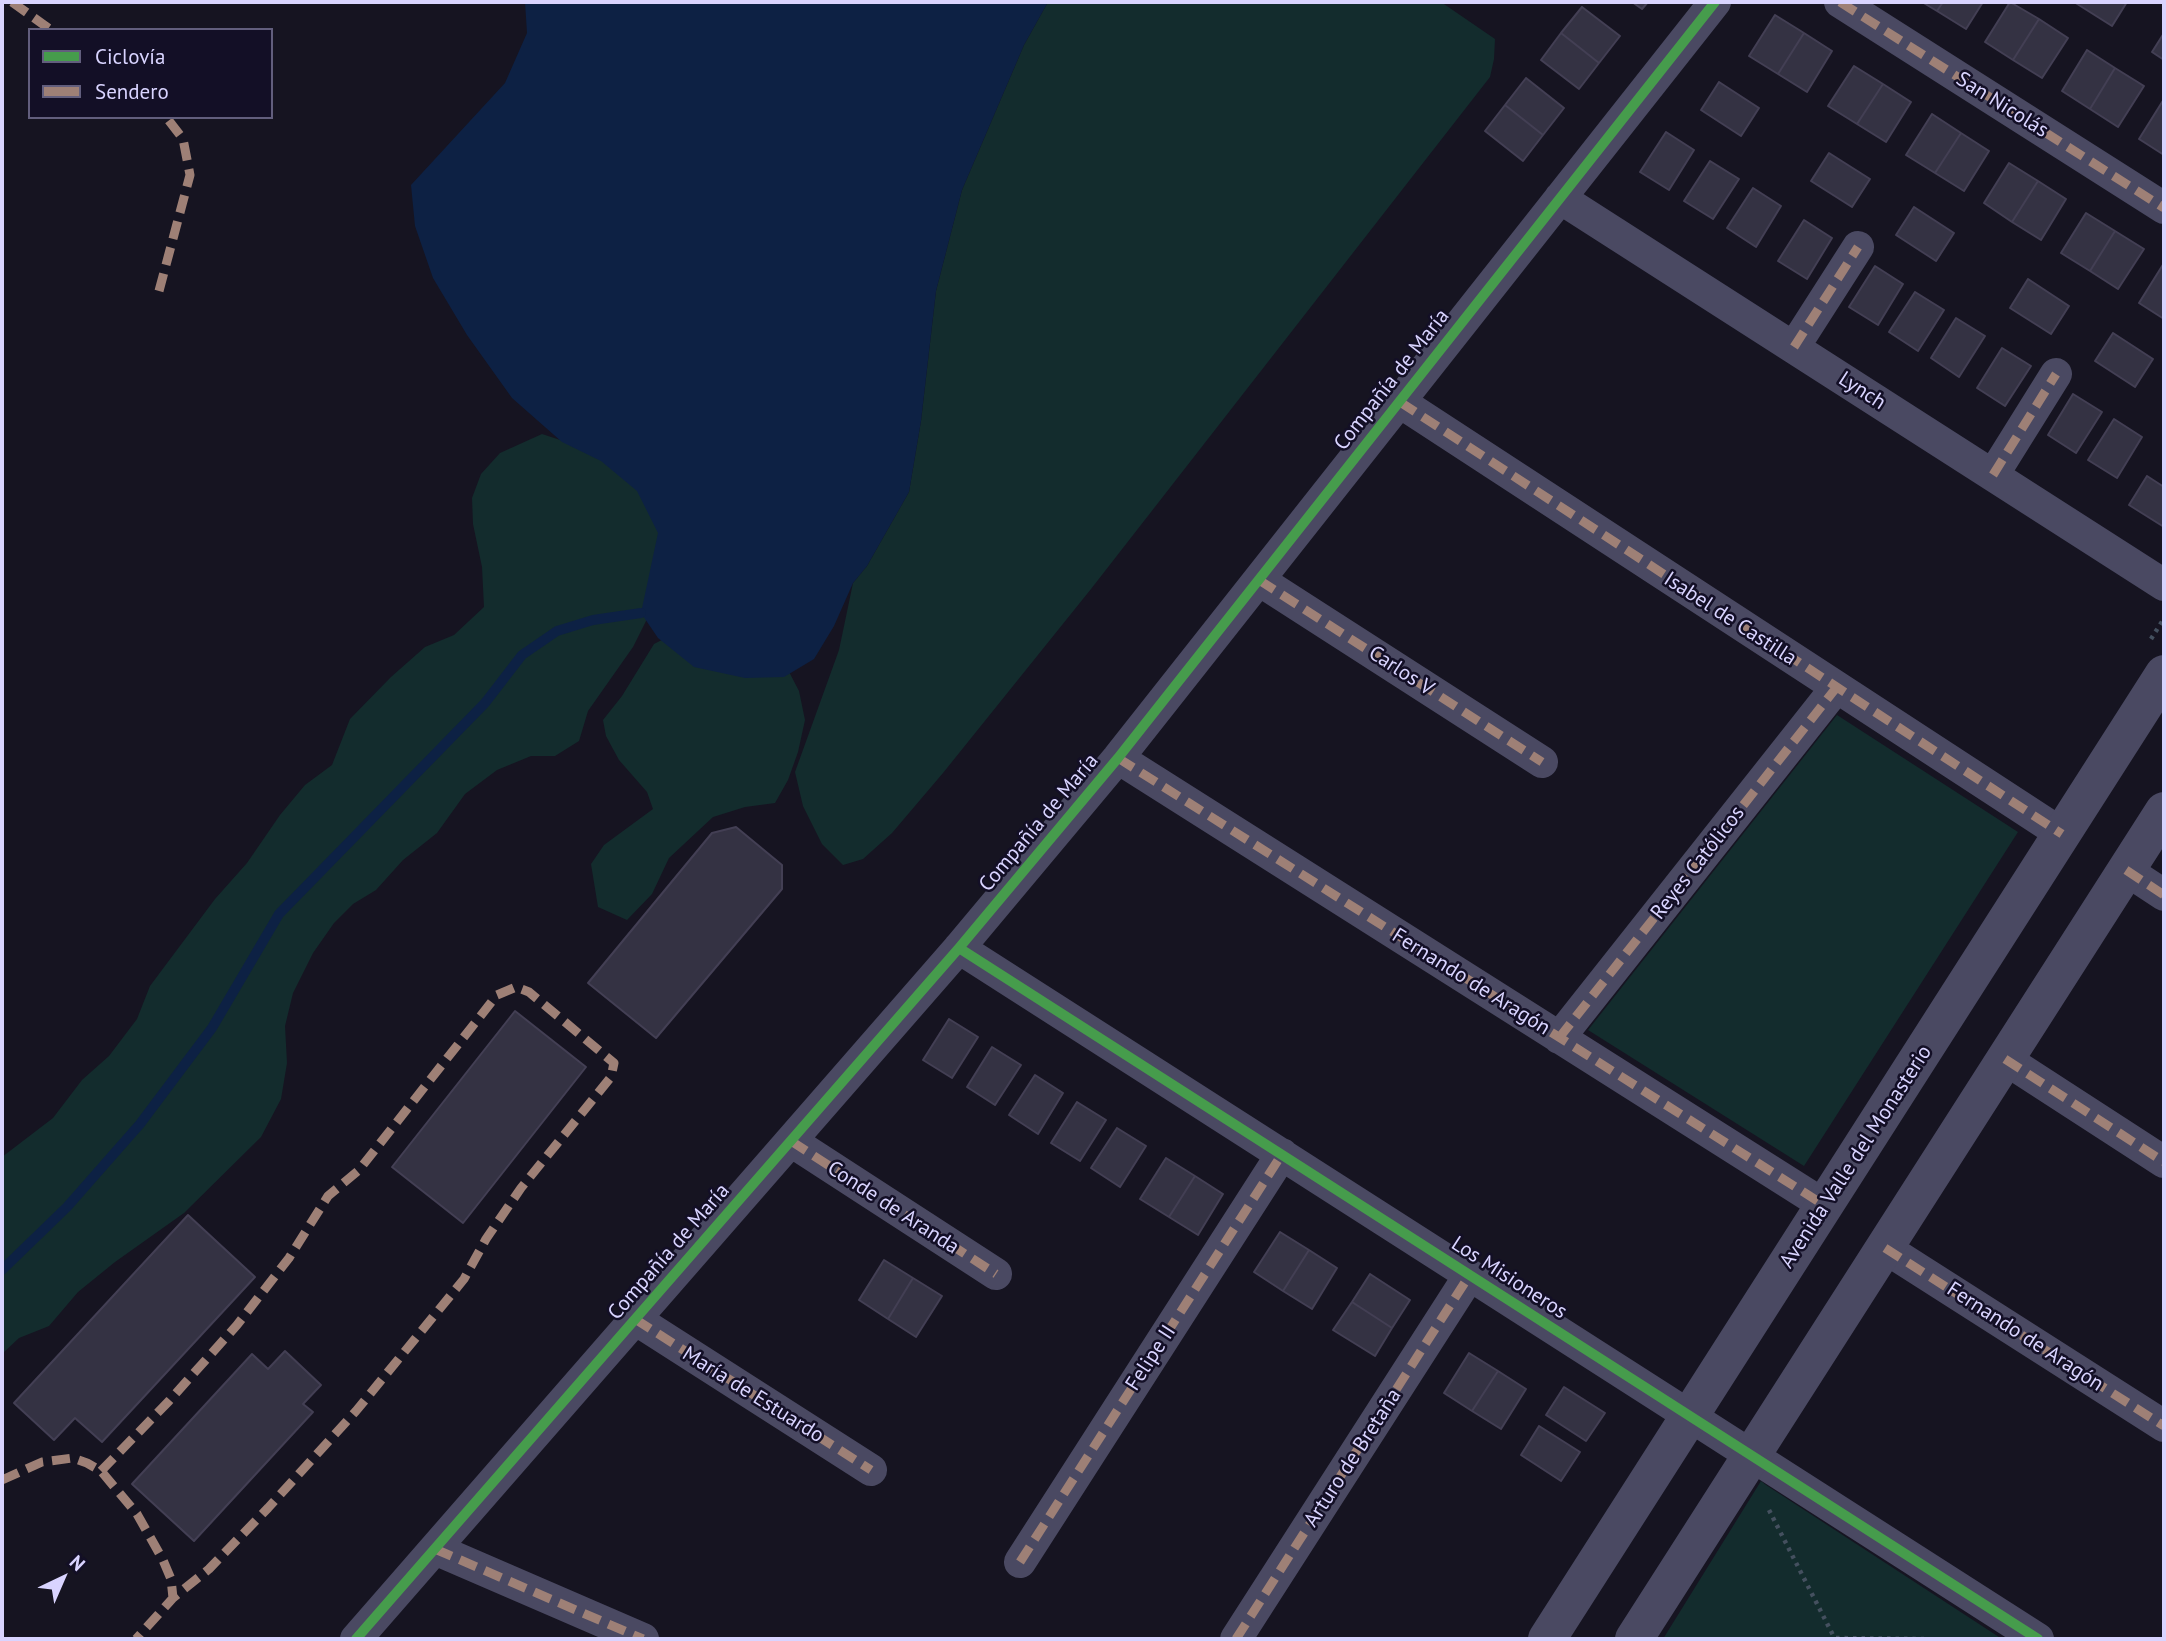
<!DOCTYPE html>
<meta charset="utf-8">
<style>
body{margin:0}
#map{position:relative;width:2166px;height:1641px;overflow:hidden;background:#161421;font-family:"PT Sans",sans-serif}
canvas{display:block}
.frame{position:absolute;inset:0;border:4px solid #d9d4ff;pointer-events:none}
.legend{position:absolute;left:28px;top:28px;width:245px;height:91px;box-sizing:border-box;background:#130f26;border:2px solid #625e7d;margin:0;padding:9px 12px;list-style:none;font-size:21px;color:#d9d4ff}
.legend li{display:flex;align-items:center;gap:14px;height:35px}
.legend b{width:35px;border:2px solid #625e7d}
.north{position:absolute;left:28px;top:1543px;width:70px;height:70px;-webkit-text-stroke:5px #130f26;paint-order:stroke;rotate:44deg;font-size:19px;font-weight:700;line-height:28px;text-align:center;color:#d9d4ff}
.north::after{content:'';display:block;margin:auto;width:24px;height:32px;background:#d9d4ff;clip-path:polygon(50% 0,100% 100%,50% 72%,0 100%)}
</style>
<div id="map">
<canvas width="2166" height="1641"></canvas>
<div class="frame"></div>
<ul class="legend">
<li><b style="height:9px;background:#469c4c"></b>Ciclovía</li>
<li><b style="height:9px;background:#9e8076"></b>Sendero</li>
</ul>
<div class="north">N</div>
</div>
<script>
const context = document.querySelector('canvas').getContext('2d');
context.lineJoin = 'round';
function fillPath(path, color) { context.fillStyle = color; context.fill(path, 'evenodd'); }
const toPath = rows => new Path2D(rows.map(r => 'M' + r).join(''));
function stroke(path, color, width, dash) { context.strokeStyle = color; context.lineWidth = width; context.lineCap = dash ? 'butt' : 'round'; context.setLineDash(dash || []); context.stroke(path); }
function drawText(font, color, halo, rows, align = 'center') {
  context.font = font + ' "PT Sans",sans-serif'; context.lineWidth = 5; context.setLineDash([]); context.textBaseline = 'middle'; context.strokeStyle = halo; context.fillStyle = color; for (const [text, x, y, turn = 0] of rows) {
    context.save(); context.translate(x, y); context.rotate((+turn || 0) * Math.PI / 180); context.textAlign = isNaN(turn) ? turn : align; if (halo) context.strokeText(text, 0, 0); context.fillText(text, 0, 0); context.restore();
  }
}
fillPath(toPath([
 [1048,2,1441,2,1495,39,1494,59,1490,77,1091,589,943,773,892,833,863,859,843,865,822,844,803,806,795,772,839,650,853,583,867,566,909,492,921,421,936,291,962,190,1024,45],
 [542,434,615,458,679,498,652,609,633,647,588,711,579,741,555,756,531,756,497,770,465,794,437,833,403,860,376,890,353,904,334,923,313,953,293,993,285,1026,287,1063,281,1099,261,1137,184,1213,115,1262,78,1292,49,1326,19,1338,2,1354,2,1157,53,1118,82,1080,109,1056,137,1019,150,986,215,899,247,863,280,815,305,785,332,765,350,719,391,677,425,647,454,635,484,607,482,567,473,524,472,498,481,474,500,453],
 [691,625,786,666,799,691,805,720,798,752,788,780,775,803,745,807,713,817,669,858,652,894,627,920,598,907,591,864,604,845,653,809,647,792,619,760,606,736,603,720,622,696,654,644],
 [1837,715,2018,832,1804,1166,1588,1030],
 [1761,1481,1766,1485,2002,1639,1663,1639]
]), '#132c2d');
fillPath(toPath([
 [525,2,1048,2,1024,45,962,190,936,291,921,421,909,492,867,566,853,583,834,626,814,659,784,677,745,678,694,667,658,638,641,613,658,533,637,491,601,461,562,442,512,398,467,335,433,278,415,226,411,185,505,83,527,33]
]), '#0d2144');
stroke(toPath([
 [2,1270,67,1207,140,1124,212,1028,279,914,485,703,522,655,557,631,593,620,641,613]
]), '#0d2144', 10);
const building = toPath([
 [1632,2,1648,2,1642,9,1632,2],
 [1922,2,1943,2,1937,11,1922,2],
 [1943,2,1983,2,1966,29,1937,11,1943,2],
 [2010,2,2039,19,2013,60,1985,42,2010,2],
 [2074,2,2127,2,2112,26,2074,2],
 [1582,7,1620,36,1599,63,1561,33,1582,7],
 [1775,15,1804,33,1778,74,1749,56,1775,15],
 [2039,19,2068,38,2042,78,2013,60,2039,19],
 [1561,33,1599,63,1579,89,1541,60,1561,33],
 [1804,33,1832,51,1807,92,1778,74,1804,33],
 [2164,33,2164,60,2152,52,2164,33],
 [2087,50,2115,68,2090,109,2062,91,2087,50],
 [1854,66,1883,84,1857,124,1828,106,1854,66],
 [2115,68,2144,86,2118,127,2090,109,2115,68],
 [1526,78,1564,108,1543,135,1505,105,1526,78],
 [1719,82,1759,108,1741,136,1701,110,1719,82],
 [1883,84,1911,102,1886,142,1857,124,1883,84],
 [2164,99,2164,155,2139,139,2164,99],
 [1505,105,1543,135,1523,161,1485,131,1505,105],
 [1932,114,1961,133,1935,173,1906,155,1932,114],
 [1666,132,1694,150,1669,190,1640,172,1666,132],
 [1961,133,1989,151,1964,191,1935,173,1961,133],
 [1829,153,1870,179,1852,207,1811,181,1829,153],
 [1710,161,1739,179,1713,219,1684,201,1710,161],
 [2009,163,2038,181,2012,222,1984,203,2009,163],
 [2038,181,2066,199,2041,240,2012,222,2038,181],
 [1753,188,1781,206,1756,247,1727,228,1753,188],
 [1914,207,1954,233,1936,261,1896,235,1914,207],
 [2086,213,2115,231,2090,271,2061,253,2086,213],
 [1804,220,1832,238,1807,279,1778,261,1804,220],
 [2115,231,2144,249,2118,289,2090,271,2115,231],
 [2164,263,2164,319,2139,303,2164,263],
 [1875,266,1903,284,1878,325,1849,307,1875,266],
 [2028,279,2069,306,2051,334,2010,308,2028,279],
 [1915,292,1944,310,1918,351,1889,332,1915,292],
 [1956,318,1985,336,1959,377,1931,358,1956,318],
 [2113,333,2153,359,2135,387,2095,361,2113,333],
 [2002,348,2031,366,2005,406,1977,388,2002,348],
 [2073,394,2102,412,2076,453,2048,435,2073,394],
 [2114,419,2142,437,2117,478,2088,460,2114,419],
 [2147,476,2164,487,2164,527,2129,505,2147,476],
 [736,827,782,865,782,889,656,1038,588,983,712,833,736,827],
 [515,1011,586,1067,463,1223,392,1167,515,1011],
 [949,1019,978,1037,952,1078,923,1060,949,1019],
 [992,1047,1021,1065,995,1105,967,1087,992,1047],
 [1035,1075,1063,1093,1038,1134,1009,1115,1035,1075],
 [1077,1102,1106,1120,1080,1161,1051,1143,1077,1102],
 [1117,1128,1146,1146,1120,1187,1091,1168,1117,1128],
 [1166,1158,1195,1176,1169,1217,1140,1199,1166,1158],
 [1195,1176,1223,1194,1198,1235,1169,1217,1195,1176],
 [188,1215,255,1277,102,1442,75,1418,54,1440,14,1403,188,1215],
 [1280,1232,1309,1250,1283,1291,1254,1272,1280,1232],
 [1309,1250,1337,1268,1312,1309,1283,1291,1309,1250],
 [884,1260,913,1278,888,1319,859,1300,884,1260],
 [1370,1274,1410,1300,1392,1328,1352,1302,1370,1274],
 [913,1278,942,1296,916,1337,888,1319,913,1278],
 [1352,1302,1392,1328,1375,1356,1333,1330,1352,1302],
 [285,1351,321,1385,303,1404,313,1412,194,1541,132,1484,252,1354,268,1369,285,1351],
 [1469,1353,1498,1371,1472,1411,1444,1393,1469,1353],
 [1498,1371,1526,1389,1501,1429,1472,1411,1498,1371],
 [1564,1387,1605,1413,1586,1441,1546,1415,1564,1387],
 [1539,1426,1580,1452,1561,1481,1521,1455,1539,1426]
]);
fillPath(building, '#343243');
stroke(building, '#433f54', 2);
stroke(toPath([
 [2151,639,2163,620],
 [1769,1510,1835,1639],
 [1836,1638,1924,1639]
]), '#44505f', 4.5, [3.5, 5]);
stroke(toPath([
 [1840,2,2164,208],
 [1560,198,2164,585],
 [1794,347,1858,247],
 [1400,402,2062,834],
 [1993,475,2056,374],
 [1259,580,1542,762],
 [1118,758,1824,1205],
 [2126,870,2164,895],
 [959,948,2038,1639],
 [1559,1038,1836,688],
 [2005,1059,2164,1162],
 [791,1141,996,1274],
 [1885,1248,2164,1426],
 [635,1319,871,1470],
 [435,1549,643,1639],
 [1020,1562,1282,1154],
 [356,1639,959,948,1118,758,1715,2],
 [1236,1639,1469,1276]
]), '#4a4962', 32);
stroke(toPath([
 [1547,1639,2164,674],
 [1634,1639,2164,811]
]), '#4a4962', 38);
stroke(toPath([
 [12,2,51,30],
 [1840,2,2164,208],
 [159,291,190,175,183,139,166,117],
 [1794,347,1858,247],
 [1400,402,2062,834],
 [1993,475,2056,374],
 [1259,580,1542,762],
 [1118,758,1824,1205],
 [2126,870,2164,895],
 [1559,1038,1836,688],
 [2005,1059,2164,1162],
 [791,1141,996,1274],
 [1885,1248,2164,1426],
 [635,1319,871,1470],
 [101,1471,169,1401,237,1325,289,1258,328,1196,359,1170,497,995,516,987,529,992,614,1063,611,1077,521,1188,486,1239,464,1279,356,1411,268,1508,209,1569,173,1598,136,1639],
 [2,1480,42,1462,73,1458,87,1463,101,1471,137,1514,163,1560,171,1579,173,1598],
 [435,1549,643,1639],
 [1020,1562,1282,1154],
 [1236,1639,1469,1276]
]), '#9e8076', 9, [18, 9]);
stroke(toPath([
 [959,948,2038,1639],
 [356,1639,959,948,1118,758,1715,2]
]), '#469c4c', 10);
drawText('21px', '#d9d4ff', '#130f26', [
 ["San Nicolás",2002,105,32],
 ["Compañía de María",1392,380,-52],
 ["Lynch",1862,391,33],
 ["Isabel de Castilla",1730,619,33],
 ["Carlos V",1401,671,33],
 ["Compañía de María",1039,823,-50],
 ["Reyes Católicos",1698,863,-52],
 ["Fernando de Aragón",1471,982,32],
 ["Avenida Valle del Monasterio",1856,1157,-57],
 ["Conde de Aranda",893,1208,33],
 ["Compañía de María",669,1252,-49],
 ["Los Misioneros",1509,1278,33],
 ["Fernando de Aragón",2025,1337,33],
 ["Felipe II",1151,1358,-57],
 ["María de Estuardo",753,1395,32],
 ["Arturo de Bretaña",1353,1458,-57]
]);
</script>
